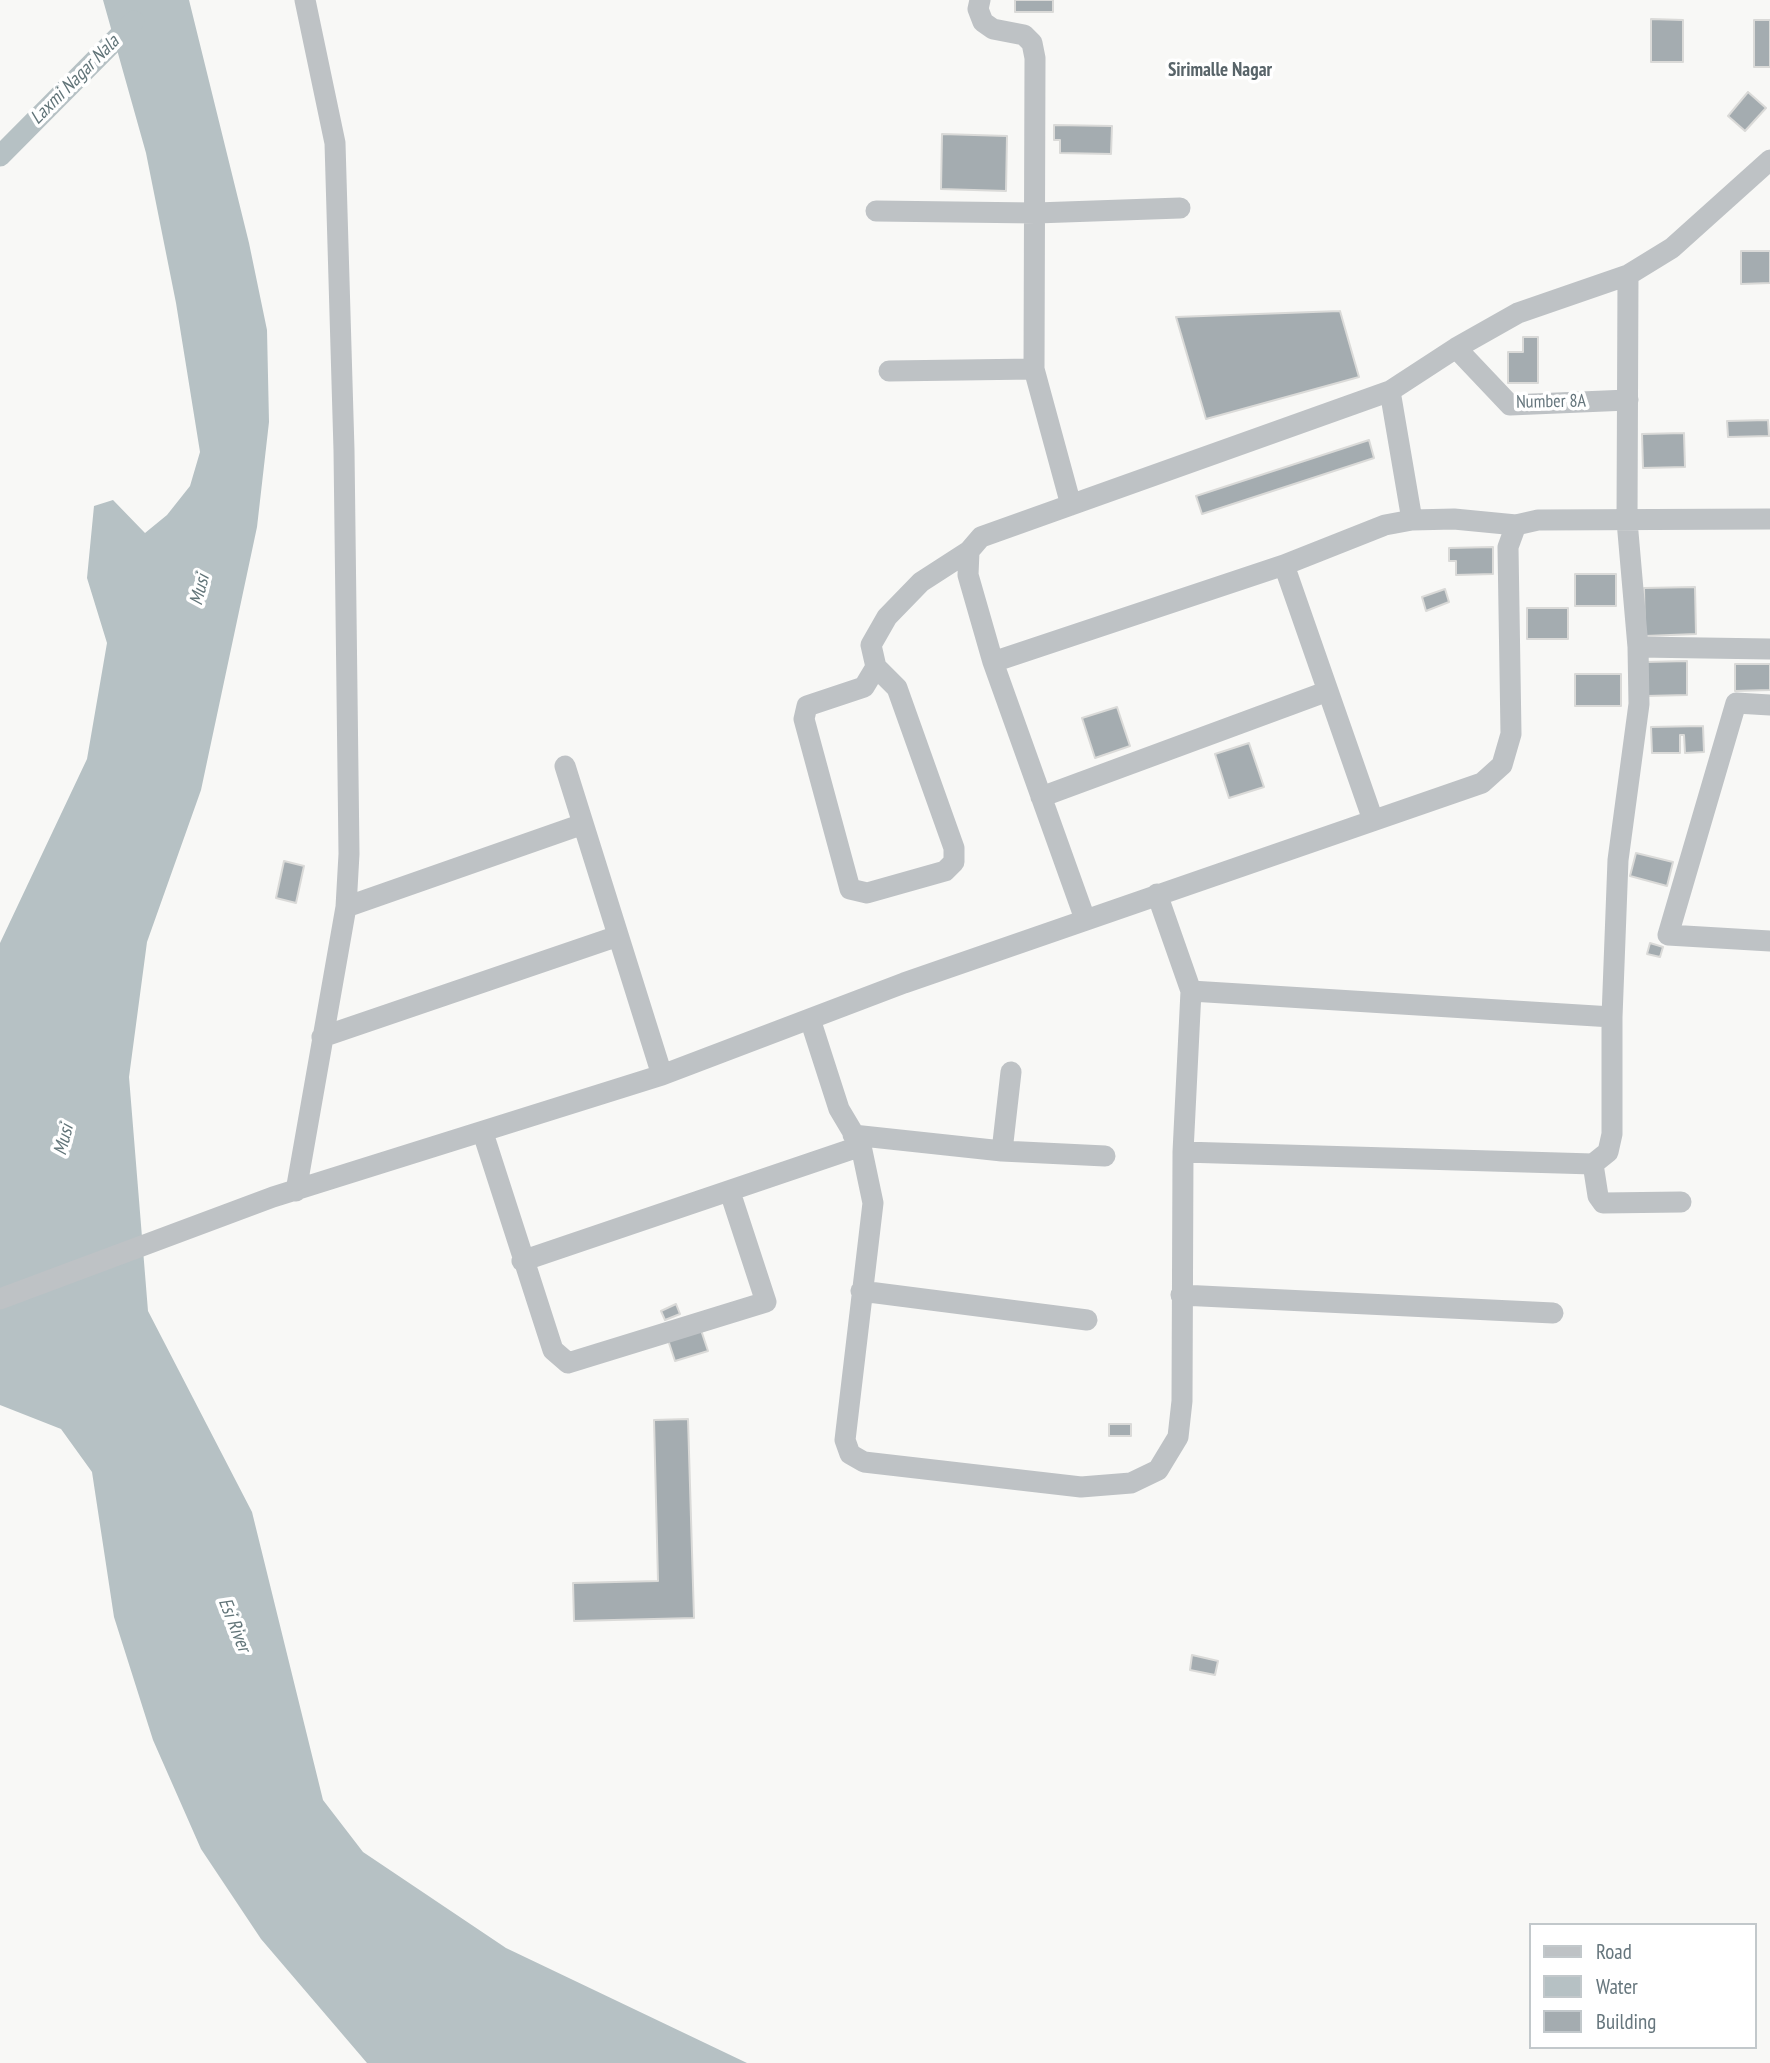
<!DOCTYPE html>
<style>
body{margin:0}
#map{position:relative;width:1770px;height:2063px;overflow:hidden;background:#f8f8f6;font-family:"PT Sans Narrow",sans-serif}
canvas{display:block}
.legend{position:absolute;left:1529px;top:1923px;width:228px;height:126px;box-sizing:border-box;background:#fff;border:2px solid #c2c8cb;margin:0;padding:9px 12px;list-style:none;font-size:21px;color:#66767d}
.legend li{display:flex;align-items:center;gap:14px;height:35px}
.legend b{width:35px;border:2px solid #c2c8cb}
</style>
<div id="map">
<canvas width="1770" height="2063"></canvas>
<ul class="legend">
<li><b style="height:9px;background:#bec2c5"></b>Road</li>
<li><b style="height:19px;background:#b6c1c4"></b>Water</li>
<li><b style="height:19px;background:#a4acb0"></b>Building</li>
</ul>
</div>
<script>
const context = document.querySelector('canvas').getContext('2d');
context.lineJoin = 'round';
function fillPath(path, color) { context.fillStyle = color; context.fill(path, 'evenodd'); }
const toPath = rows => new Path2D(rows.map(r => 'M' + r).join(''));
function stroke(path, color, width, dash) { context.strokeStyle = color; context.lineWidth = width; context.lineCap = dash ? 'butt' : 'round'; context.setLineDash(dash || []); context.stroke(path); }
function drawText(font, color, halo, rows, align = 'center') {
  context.font = font + ' "PT Sans Narrow",sans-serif'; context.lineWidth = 7; context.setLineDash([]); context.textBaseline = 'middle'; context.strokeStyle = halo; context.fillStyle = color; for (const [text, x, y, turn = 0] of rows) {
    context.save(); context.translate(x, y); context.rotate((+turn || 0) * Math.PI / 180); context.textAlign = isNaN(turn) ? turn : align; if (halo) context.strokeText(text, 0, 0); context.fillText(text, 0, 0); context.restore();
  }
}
fillPath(toPath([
 [103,0,189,0,249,243,267,330,269,422,257,527,201,790,147,942,129,1077,148,1311,252,1512,323,1800,363,1852,506,1948,747,2063,367,2063,261,1939,201,1849,153,1740,114,1617,92,1472,61,1429,0,1405,0,943,87,759,107,643,87,578,94,506,113,500,145,533,167,515,190,486,200,452,176,303,146,153]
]), '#b6c1c4');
stroke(toPath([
 [0,156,134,21]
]), '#b6c1c4', 21);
const building = toPath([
 [1015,0,1053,0,1053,12,1015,12,1015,0],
 [1651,19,1683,20,1683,62,1651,62,1651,19],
 [1754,20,1770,20,1770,67,1754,67,1754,20],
 [1748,92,1766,108,1745,131,1728,116,1748,92],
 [1054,125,1112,126,1111,154,1060,153,1060,140,1054,140,1054,125],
 [942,134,1007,136,1006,191,941,189,942,134],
 [1741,251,1770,251,1770,283,1741,284,1741,251],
 [1340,311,1359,377,1206,419,1176,317,1340,311],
 [1523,337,1538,337,1538,383,1508,383,1508,352,1523,352,1523,337],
 [1768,420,1769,436,1728,437,1727,421,1768,420],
 [1684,433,1685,467,1643,468,1642,434,1684,433],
 [1369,440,1374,458,1202,514,1196,496,1369,440],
 [1493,547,1493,574,1456,575,1456,561,1449,561,1449,548,1493,547],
 [1575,574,1616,574,1616,606,1575,606,1575,574],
 [1695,587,1696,634,1645,636,1644,588,1695,587],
 [1445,589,1449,602,1426,611,1422,597,1445,589],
 [1527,608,1568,608,1568,639,1527,639,1527,608],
 [1687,661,1687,695,1646,696,1646,662,1687,661],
 [1735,664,1770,664,1770,690,1735,691,1735,664],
 [1575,674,1621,674,1621,706,1575,706,1575,674],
 [1117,707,1130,746,1095,758,1082,718,1117,707],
 [1703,726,1704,752,1685,753,1684,735,1680,735,1680,753,1652,753,1651,727,1703,726],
 [1249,743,1264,787,1229,798,1215,754,1249,743],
 [1636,853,1673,862,1667,886,1630,876,1636,853],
 [284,861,304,866,296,903,276,898,284,861],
 [1650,943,1663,947,1660,957,1647,954,1650,943],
 [676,1304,680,1314,665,1320,661,1311,676,1304],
 [701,1330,708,1351,675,1361,668,1340,701,1330],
 [688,1419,694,1618,574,1621,573,1583,658,1581,654,1420,688,1419],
 [1109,1424,1131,1424,1131,1436,1109,1436,1109,1424],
 [1192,1655,1218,1661,1215,1675,1190,1670,1192,1655]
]);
fillPath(building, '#a4acb0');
stroke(building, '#dadad8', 2);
stroke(toPath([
 [980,0,978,9,983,22,993,29,1024,35,1032,43,1035,58,1034,369,1071,505],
 [876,211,1036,213,1180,208],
 [1456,348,1510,405,1628,400],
 [889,371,1034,369],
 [1390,391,1412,520],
 [969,551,968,575,993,662,1085,919],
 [1284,565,1373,820],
 [1638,647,1770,649],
 [993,662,1284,565,1385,525,1412,520,1454,519,1516,525,1538,520,1770,519],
 [876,667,897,688,954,848,954,862,945,871,867,893,850,889,804,719,807,706,864,687,876,667,871,645,887,617,921,582,969,551,981,537,1390,391,1456,348,1518,313,1628,275,1672,248,1770,160],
 [1770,705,1736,703,1668,935,1770,941],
 [565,766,662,1075],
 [1041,797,1328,691],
 [346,907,583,824],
 [1191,991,1612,1017],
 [810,1019,839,1109,861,1146,873,1203,845,1440,850,1454,864,1462,1081,1487,1131,1483,1158,1470,1178,1437,1182,1401,1183,1152,1191,991,1157,894],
 [322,1037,618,936],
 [483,1133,553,1350,568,1363,766,1302,730,1192],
 [853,1135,1002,1151,1105,1156],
 [1002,1151,1011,1072],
 [1183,1152,1593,1164,1608,1152,1612,1134,1612,1017,1618,860,1639,704,1638,647,1627,521,1628,275],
 [1593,1164,1598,1196,1603,1203,1681,1202],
 [296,1191,346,907,349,854,344,450,335,143,305,0],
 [522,1261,861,1146],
 [861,1291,1087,1320],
 [1181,1295,1553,1313],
 [0,1299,273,1197,662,1075,904,983,1482,783,1502,765,1511,734,1508,547,1516,525]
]), '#bec2c5', 21);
drawText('18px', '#66767d', '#fff', [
 ["Number 8A",1551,402,-1]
]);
drawText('bold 19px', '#586469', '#fff', [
 ["Sirimalle Nagar",1220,71]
]);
drawText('italic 19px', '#617478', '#fff', [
 ["Laxmi Nagar Nala",75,80,-45],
 ["Musi",200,590,-76],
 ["Musi",64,1140,-76],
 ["Esi River",234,1625,68]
]);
</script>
